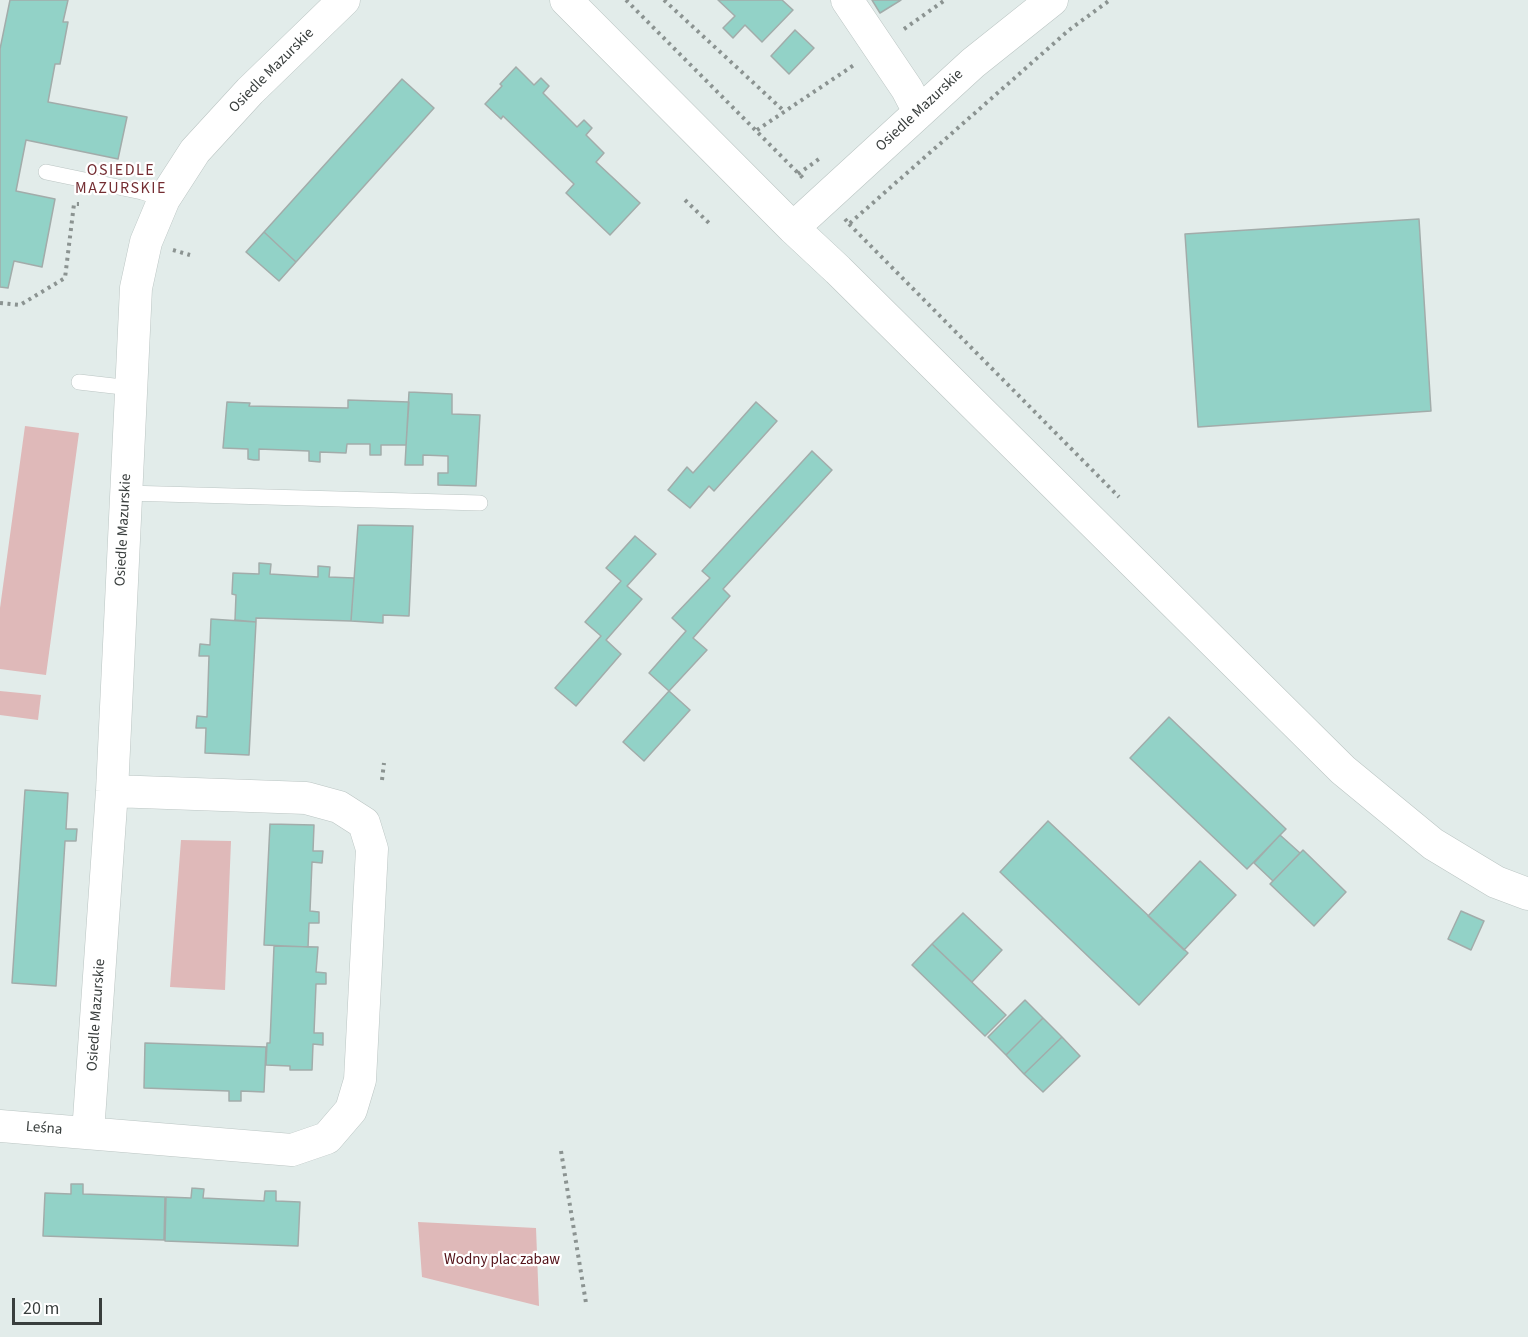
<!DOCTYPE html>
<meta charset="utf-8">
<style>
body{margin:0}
#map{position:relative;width:1528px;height:1337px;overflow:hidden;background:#e2ecea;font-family:"Source Sans 3",sans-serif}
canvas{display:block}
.scale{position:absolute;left:12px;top:1298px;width:90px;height:27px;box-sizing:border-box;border:3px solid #393e3d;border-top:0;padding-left:8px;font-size:18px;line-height:21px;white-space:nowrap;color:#393e3d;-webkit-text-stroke:4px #fff;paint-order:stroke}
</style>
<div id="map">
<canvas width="1528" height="1337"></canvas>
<div class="scale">20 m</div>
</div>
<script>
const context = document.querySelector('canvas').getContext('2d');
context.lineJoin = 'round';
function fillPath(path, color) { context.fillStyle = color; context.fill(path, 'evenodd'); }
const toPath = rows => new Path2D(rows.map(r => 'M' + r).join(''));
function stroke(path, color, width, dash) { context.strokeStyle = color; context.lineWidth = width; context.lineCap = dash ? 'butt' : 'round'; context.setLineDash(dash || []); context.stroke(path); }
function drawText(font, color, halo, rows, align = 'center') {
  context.font = font + ' "Source Sans 3",sans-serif'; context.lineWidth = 4.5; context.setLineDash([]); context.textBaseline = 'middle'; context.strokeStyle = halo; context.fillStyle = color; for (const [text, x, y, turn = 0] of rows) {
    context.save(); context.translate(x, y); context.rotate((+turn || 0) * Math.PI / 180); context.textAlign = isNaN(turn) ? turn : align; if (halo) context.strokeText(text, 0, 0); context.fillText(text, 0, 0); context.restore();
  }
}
fillPath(toPath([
 [25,426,79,433,46,675,0,669,0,608],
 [0,691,41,695,38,720,0,715],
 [181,840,231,841,225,990,170,987],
 [418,1222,536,1228,539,1306,422,1277]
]), '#dfb9b9');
const building = toPath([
 [10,0,68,0,63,22,68,22,60,64,55,64,48,102,127,117,118,159,26,140,16,191,55,199,42,267,14,261,8,288,0,287,0,49,10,0],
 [718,0,782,0,793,10,762,42,745,25,733,38,723,28,735,16,718,0],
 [872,0,901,0,880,13,872,0],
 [795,30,814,48,789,74,771,56,795,30],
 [516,67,534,85,541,78,549,86,543,93,577,127,584,120,592,128,586,135,604,153,596,162,640,203,610,235,566,193,574,184,503,116,501,119,485,104,502,86,500,84,516,67],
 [402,79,434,108,296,262,264,232,402,79],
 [1419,219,1431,411,1198,427,1185,234,1419,219],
 [264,232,296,262,279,281,246,252,264,232],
 [409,392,452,394,452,414,480,415,476,486,438,485,438,473,448,473,448,456,423,455,423,465,405,465,409,392],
 [348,400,409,402,406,445,381,445,381,455,370,455,370,444,347,444,346,453,320,452,320,462,309,461,309,451,259,449,259,460,254,460,248,459,248,449,223,448,227,402,250,403,249,406,348,408,348,400],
 [756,402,777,421,714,491,709,486,690,508,668,490,687,467,693,473,756,402],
 [812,451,832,470,723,589,730,596,693,638,707,650,669,691,649,673,686,631,672,618,710,578,702,571,812,451],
 [358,525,413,526,409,616,383,615,383,623,351,621,358,525],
 [635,536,656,554,627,586,642,599,606,640,621,654,576,706,555,688,601,636,585,622,621,581,606,568,635,536],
 [259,563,271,564,270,574,318,577,318,566,330,567,329,577,354,578,351,621,256,618,256,622,235,620,236,595,232,594,233,573,259,574,259,563],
 [211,619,256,622,249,755,205,753,206,728,196,728,197,716,207,717,209,656,199,656,200,644,210,645,211,619],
 [669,691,690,710,644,761,623,742,669,691],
 [1169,717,1286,829,1247,869,1130,758,1169,717],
 [25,790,68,793,66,829,77,829,76,841,65,841,56,986,12,983,25,790],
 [1048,821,1188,953,1139,1005,1000,872,1048,821],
 [270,824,314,825,313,851,323,851,322,863,312,862,310,911,319,912,319,923,309,923,308,947,264,945,270,824],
 [1280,835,1300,853,1273,881,1254,863,1280,835],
 [1303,850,1346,892,1314,926,1270,884,1303,850],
 [1200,861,1236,895,1184,950,1148,916,1200,861],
 [1461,911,1484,921,1471,950,1448,939,1461,911],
 [963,913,1002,950,972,982,932,944,963,913],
 [932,944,1006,1015,985,1036,912,965,932,944],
 [274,946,318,947,316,972,326,973,326,984,316,984,314,1033,323,1033,323,1045,313,1044,312,1070,290,1070,290,1066,266,1065,267,1043,270,1043,274,946],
 [1025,1000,1043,1018,1006,1055,988,1037,1025,1000],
 [1043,1018,1062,1037,1024,1074,1006,1055,1043,1018],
 [1062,1037,1080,1056,1043,1092,1024,1074,1062,1037],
 [145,1043,266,1047,264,1092,241,1091,241,1101,229,1101,229,1091,144,1088,145,1043],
 [71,1184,83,1184,83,1194,165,1197,164,1240,43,1236,45,1193,71,1194,71,1184],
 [192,1188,204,1189,203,1198,264,1201,265,1191,276,1191,276,1201,300,1202,298,1246,165,1241,166,1197,191,1198,192,1188]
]);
fillPath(building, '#92d2c7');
stroke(building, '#a2acaa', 1.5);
const service = toPath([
 [46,172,142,192,164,199],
 [79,382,131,388],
 [126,493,480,503]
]);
const minor = toPath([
 [566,0,793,228,838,270,1343,770,1433,844,1496,882,1528,894],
 [847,0,907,89,919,112],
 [793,228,973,63,1052,0],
 [0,1126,292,1150,327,1138,351,1110,360,1080,372,849,364,823,339,807,306,798,112,791],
 [88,1133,112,791,136,288,146,242,164,199,195,151,250,91,344,0]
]);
stroke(service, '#bbc5c3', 16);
stroke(minor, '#bbc5c3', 33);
stroke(toPath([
 [626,0,804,179],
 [664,0,785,112],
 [904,29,945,0],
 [757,130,854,65],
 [798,174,819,159],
 [685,200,711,225],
 [845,219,849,224,1069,30,1110,0],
 [849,224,1119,497],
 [173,250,190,255],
 [0,303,20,305,65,278,74,204,79,204],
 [382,780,384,763],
 [561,1151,586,1303]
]), '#8b9391', 4, [3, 4.5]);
stroke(service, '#fff', 15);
stroke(minor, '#fff', 32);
drawText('15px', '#393e3d', '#fff', [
 ["Osiedle Mazurskie",272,71,-45],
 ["Osiedle Mazurskie",920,111,-43],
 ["Osiedle Mazurskie",124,530,-87],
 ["Osiedle Mazurskie",97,1015,-86],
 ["Leśna",44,1129,5]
]);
drawText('15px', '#531118', '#fff', [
 ["Wodny plac zabaw",502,1261]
]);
context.letterSpacing = '1.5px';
drawText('16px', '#742d32', '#fff', [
 ["OSIEDLE",121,171],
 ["MAZURSKIE",121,189]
]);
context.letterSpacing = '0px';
</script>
